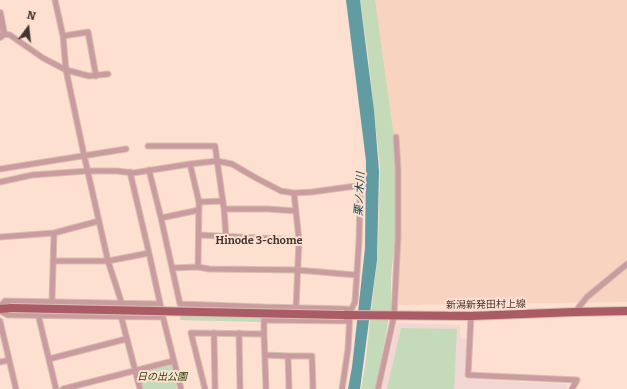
<!DOCTYPE html>
<meta charset="utf-8">
<style>
body{margin:0}
#map{position:relative;width:627px;height:389px;overflow:hidden;background:#fee0d1;font-family:Bitter,serif}
canvas{display:block}
.north{position:absolute;left:8px;top:8px;width:40px;height:40px;-webkit-text-stroke:3px #fee0d1;paint-order:stroke;rotate:15deg;font-size:11px;font-weight:700;line-height:16px;text-align:center;color:#423630}
.north::after{content:'';display:block;margin:auto;width:14px;height:18px;background:#423630;clip-path:polygon(50% 0,100% 100%,50% 72%,0 100%)}
</style>
<div id="map">
<canvas width="627" height="389"></canvas>
<div class="north">N</div>
</div>
<script>
const context = document.querySelector('canvas').getContext('2d');
context.lineJoin = 'round';
function fillPath(path, color) { context.fillStyle = color; context.fill(path, 'evenodd'); }
const toPath = rows => new Path2D(rows.map(r => 'M' + r).join(''));
function stroke(path, color, width, dash) { context.strokeStyle = color; context.lineWidth = width; context.lineCap = dash ? 'butt' : 'round'; context.setLineDash(dash || []); context.stroke(path); }
function drawText(font, color, halo, rows, align = 'center') {
  context.font = font + ' Bitter,"Noto Sans JP",serif'; context.lineWidth = 4; context.setLineDash([]); context.textBaseline = 'middle'; context.strokeStyle = halo; context.fillStyle = color; for (const [text, x, y, turn = 0] of rows) {
    context.save(); context.translate(x, y); context.rotate((+turn || 0) * Math.PI / 180); context.textAlign = isNaN(turn) ? turn : align; if (halo) context.strokeText(text, 0, 0); context.fillText(text, 0, 0); context.restore();
  }
}
fillPath(toPath([
 [374,0,627,0,627,302,399,305,394,156]
]), '#f7d3c0');
fillPath(toPath([
 [397,323,460,325,460,338,466,339,464,379,566,384,568,389,382,389]
]), '#f1d6d3');
fillPath(toPath([
 [360,0,375,0,394,138,396,187,396,229,391,277,391,309,388,322,376,389,361,389,365,367,378,251,380,167,368,55],
 [182,308,261,317,261,322,180,320],
 [401,328,457,329,454,389,387,389],
 [172,363,177,389,143,389,138,371]
]), '#c5dab8');
fillPath(toPath([
 [346,0,360,0,374,110,379,171,377,260,360,389,348,389,352,367,365,248,366,161]
]), '#629ca3');
const minor = toPath([
 [55,0,63,36,66,70,84,155,108,261,122,304,121,316,140,389],
 [4,34,10,35,43,58,66,70,89,76,108,74],
 [63,36,88,32,96,76],
 [148,146,215,146,224,209,268,209,296,211],
 [190,164,199,202,198,267],
 [0,169,126,149],
 [149,170,161,218,180,304,264,307],
 [130,172,149,253],
 [0,182,32,175,87,171,117,171,133,173,190,164,217,161,232,164,256,178,281,191,294,193,312,192,356,186,360,189,360,199,359,241,355,302,350,312,348,349,342,389],
 [294,193,299,240,296,308],
 [199,202,223,201],
 [224,209,226,236],
 [161,218,199,210],
 [199,235,299,240],
 [0,237,54,233],
 [53,261,108,261,149,253,163,317,181,389],
 [172,268,198,267,209,269,297,270,356,275],
 [52,302,54,233,99,221],
 [0,307,5,301,160,304],
 [0,311,8,315,163,317],
 [575,312,587,297,627,264],
 [38,314,56,389],
 [471,316,468,375,577,380,572,389],
 [264,320,349,321],
 [0,321,16,389],
 [214,333,215,389],
 [239,333,240,389],
 [264,334,264,307,347,309,350,312],
 [265,355,288,356],
 [49,359,126,339],
 [0,362,9,360],
 [63,389,173,361],
 [205,389,191,333,264,334,266,389],
 [289,389,288,356,312,356,313,389],
 [378,389,394,316,398,237,398,169,396,137]
]);
const tertiary = toPath([
 [0,13,4,34,0,37]
]);
const primary = toPath([
 [0,309,11,308],
 [344,315,471,316,575,312,627,311]
]);
stroke(minor, '#d8beb1', 7);
stroke(tertiary, '#d8beb1', 8);
stroke(primary, '#d8beb1', 10);
stroke(minor, '#ca9ca0', 5);
stroke(tertiary, '#ca9ca0', 6);
stroke(primary, '#aa5b65', 8);
const primaryBridge = toPath([
 [11,308,344,315]
]);
stroke(primaryBridge, '#d8beb1', 10, []);
stroke(primaryBridge, '#aa5b65', 8);
drawText('10px', '#423630', '#fee0d1', [
 ["新潟新発田村上線",486,305,-1]
]);
drawText('italic 10px', '#1c3b00', '#fee0d1', [
 ["日の出公園",162,377]
]);
drawText('italic 11px', '#12484e', '#fee0d1', [
 ["栗ノ木川",360,194,-87]
]);
drawText('bold 11px', '#423630', '#fee0d1', [
 ["Hinode 3-chome",259,241]
]);
</script>
